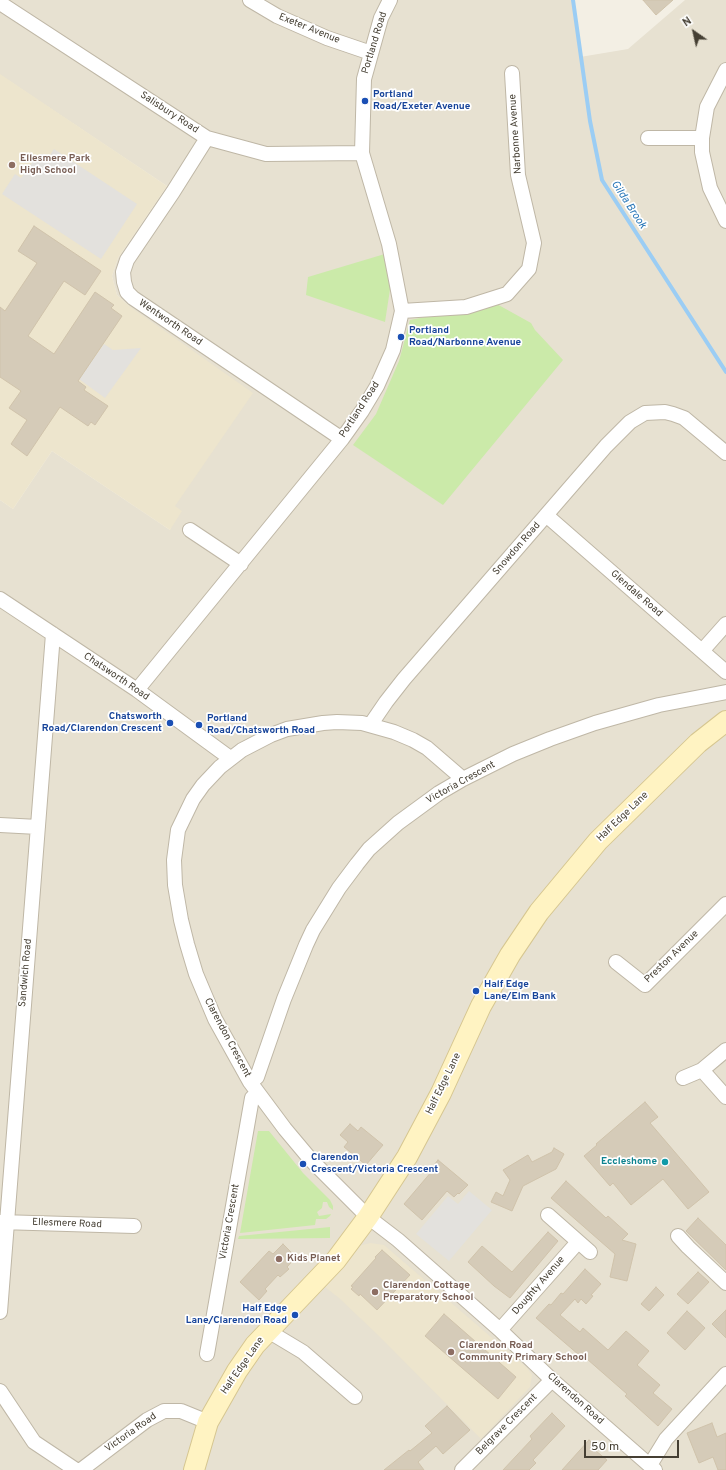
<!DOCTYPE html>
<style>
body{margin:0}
#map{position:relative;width:726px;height:1470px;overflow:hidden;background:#f3efe4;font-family:Overpass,sans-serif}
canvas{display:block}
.north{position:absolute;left:674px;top:12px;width:40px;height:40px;-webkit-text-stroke:3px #fff;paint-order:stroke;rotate:326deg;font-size:11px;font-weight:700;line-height:16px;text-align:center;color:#453f33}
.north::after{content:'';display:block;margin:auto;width:14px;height:18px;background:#453f33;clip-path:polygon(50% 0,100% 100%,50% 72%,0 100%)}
.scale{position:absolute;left:584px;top:1440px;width:95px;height:18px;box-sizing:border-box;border:2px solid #453f33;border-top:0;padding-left:5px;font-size:12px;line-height:14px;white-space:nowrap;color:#453f33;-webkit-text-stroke:3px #fff;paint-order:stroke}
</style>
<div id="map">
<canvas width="726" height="1470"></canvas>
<div class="north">N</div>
<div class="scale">50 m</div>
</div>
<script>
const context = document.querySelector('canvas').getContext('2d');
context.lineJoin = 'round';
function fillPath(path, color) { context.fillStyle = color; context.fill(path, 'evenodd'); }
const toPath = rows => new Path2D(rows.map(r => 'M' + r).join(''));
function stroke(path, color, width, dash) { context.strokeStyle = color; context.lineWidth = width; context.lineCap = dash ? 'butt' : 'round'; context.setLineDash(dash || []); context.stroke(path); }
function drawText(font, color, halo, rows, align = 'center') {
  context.font = font + ' Overpass,sans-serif'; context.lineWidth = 3.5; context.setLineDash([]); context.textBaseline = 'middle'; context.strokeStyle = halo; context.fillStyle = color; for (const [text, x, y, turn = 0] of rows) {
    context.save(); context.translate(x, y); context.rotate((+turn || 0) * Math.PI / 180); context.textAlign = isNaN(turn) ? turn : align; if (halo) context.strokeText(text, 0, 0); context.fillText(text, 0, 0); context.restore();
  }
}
fillPath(toPath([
 [0,0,573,0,580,57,628,49,685,0,726,0,726,1470,0,1470,0,500,13,509,52,451,170,530,175,507,129,306,117,295,112,276,118,258,167,186,0,75]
]), '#e7e1d1');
fillPath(toPath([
 [0,74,167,186,118,258,112,276,117,295,129,306,253,393,175,506,182,511,170,530,52,451,13,509,0,500],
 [370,1243,384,1245,527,1368,532,1375,530,1387,481,1439,379,1336,339,1298,325,1287,359,1246]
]), '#ede5cd');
fillPath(toPath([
 [388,253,391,283,385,322,306,295,308,277],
 [495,303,531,323,535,330,563,360,443,505,353,445,376,414,399,361,410,320],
 [258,1131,269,1131,303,1173,330,1200,333,1206,333,1210,329,1207,327,1202,323,1202,322,1208,317,1212,319,1216,331,1214,330,1216,326,1219,316,1219,315,1225,240,1233],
 [330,1227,330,1238,238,1239,239,1236]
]), '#cbeaa9');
fillPath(toPath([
 [54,149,137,204,101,259,2,194,15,174,21,178,36,157,42,154,50,155],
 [104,344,113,350,141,348,105,398,79,379],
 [469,1191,492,1210,449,1261,416,1234,448,1196,458,1204]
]), '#e3e1dd');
stroke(toPath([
 [573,0,590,121,602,180,726,372]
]), '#9bcdf4', 4);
const building = toPath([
 [643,0,673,0,656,15,643,0],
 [34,226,101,271,85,295,64,281,28,336,54,354,95,292,114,305,111,308,122,316,78,381,86,387,84,390,108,406,95,425,91,422,88,426,60,407,27,456,11,444,27,420,9,408,21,391,0,377,0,307,5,311,37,263,18,251,34,226],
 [645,1102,658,1117,650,1123,709,1192,688,1209,663,1179,631,1205,613,1183,610,1186,584,1156,597,1145,596,1144,645,1102],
 [350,1124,358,1131,361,1127,383,1145,366,1165,344,1147,348,1142,340,1135,350,1124],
 [554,1148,564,1154,556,1169,523,1186,512,1211,491,1202,496,1192,503,1196,510,1180,503,1170,528,1155,532,1162,552,1152,554,1148],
 [438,1160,468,1185,459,1194,458,1193,454,1197,447,1191,422,1220,404,1204,432,1171,431,1169,438,1160],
 [566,1181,606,1218,608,1216,628,1234,622,1240,636,1244,627,1281,610,1277,615,1254,551,1198,566,1181],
 [698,1218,726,1245,726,1270,686,1231,698,1218],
 [548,1232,558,1241,510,1298,494,1286,468,1262,482,1246,512,1272,548,1232],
 [283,1244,296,1257,287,1267,289,1269,280,1277,278,1275,265,1289,267,1291,259,1300,240,1282,269,1251,273,1254,283,1244],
 [382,1250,410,1275,377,1310,360,1294,359,1296,351,1289,353,1287,351,1286,376,1258,375,1257,382,1250],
 [585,1269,601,1284,591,1295,593,1296,586,1304,581,1299,578,1303,575,1299,560,1315,580,1332,583,1328,608,1350,626,1331,649,1351,637,1365,660,1385,653,1393,672,1409,658,1426,625,1396,627,1394,587,1359,586,1361,536,1318,549,1304,551,1305,561,1293,563,1294,585,1269],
 [698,1272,709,1282,688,1304,677,1294,698,1272],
 [656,1287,664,1295,649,1311,641,1304,656,1287],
 [726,1310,726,1338,712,1324,726,1310],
 [687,1311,705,1328,685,1350,667,1333,687,1311],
 [444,1314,516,1377,498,1399,425,1336,444,1314],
 [447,1406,470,1430,443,1454,436,1446,418,1462,424,1470,384,1470,409,1450,410,1451,432,1433,425,1426,447,1406],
 [552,1413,565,1426,533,1460,536,1463,529,1470,503,1470,532,1439,530,1436,552,1413],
 [712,1423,717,1437,726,1433,726,1470,718,1470,713,1457,699,1463,687,1433,712,1423],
 [589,1440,598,1448,596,1451,607,1460,598,1470,562,1470,589,1440]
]);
fillPath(building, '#d5cbb8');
stroke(building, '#d0c3ab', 1);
const street = toPath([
 [250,0,277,16,327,38,371,53],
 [0,3,207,138,266,154,362,153],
 [726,70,707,107,702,138,702,152,710,188,726,221],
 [207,138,173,192,127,260,123,272,124,282,127,292,133,298,342,439],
 [648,138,702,138],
 [402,311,466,307,507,294,529,269,534,243,518,175,512,73],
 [546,515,726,672],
 [190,530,241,564],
 [0,599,137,690,230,758],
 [702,651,726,624],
 [137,690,342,439,362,411,377,386,393,350,402,311,389,244,362,153,364,79,381,18,390,0],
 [371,724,386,702,404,679,606,446,630,422,645,413,665,412,673,414,684,418,726,453],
 [463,779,427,748,413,740,394,732,362,723,337,722,323,723,287,729,271,735,242,750,220,767,203,785,193,799,178,830,174,860,175,885,181,920,187,944,196,974,215,1019,250,1082,285,1129,311,1160,368,1217,398,1240,500,1330,552,1380,655,1470],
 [0,825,38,827],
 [616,962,645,985,726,904],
 [702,1070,726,1097],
 [683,1078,702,1070,726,1050],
 [250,1082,257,1077,284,999,306,945,313,930,339,888,357,864,369,849,398,823,439,793,463,779,513,754,550,739,595,723,659,705,726,692],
 [548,1215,590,1252],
 [0,1222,134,1226],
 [678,1236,688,1247,726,1283],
 [0,1312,53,634],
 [500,1330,578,1242],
 [268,1331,303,1352,355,1397],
 [207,1354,252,1098,258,1093],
 [0,1391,34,1442,76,1470],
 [650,1465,666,1439,726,1374],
 [81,1470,147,1420,164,1411,181,1411,208,1422],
 [462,1470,552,1380]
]);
const secondary = toPath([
 [194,1470,208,1422,237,1371,255,1345,336,1260,368,1217,407,1157,441,1093,481,1006,510,955,539,912,598,841,698,743,726,721]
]);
stroke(street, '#bfb7a6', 16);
stroke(secondary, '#d6c690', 22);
stroke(street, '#fff', 14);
stroke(secondary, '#fff3c2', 20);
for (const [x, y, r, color] of [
 [365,101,4,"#1a4fb4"],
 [12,165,4,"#8d6e63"],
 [401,337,4,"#1a4fb4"],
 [170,723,4,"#1a4fb4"],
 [199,725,4,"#1a4fb4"],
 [476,991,4,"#1a4fb4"],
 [665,1162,4,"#0f9aa8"],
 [303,1164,4,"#1a4fb4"],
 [279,1259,4,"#8d6e63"],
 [375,1292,4,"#8d6e63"],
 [295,1315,4,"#1a4fb4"],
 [451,1352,4,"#8d6e63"]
]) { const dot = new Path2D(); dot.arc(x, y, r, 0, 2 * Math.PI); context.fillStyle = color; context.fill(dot); stroke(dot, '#fff', 1.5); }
drawText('10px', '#453f33', '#fff', [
 ["Exeter Avenue",309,29,22],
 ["Portland Road",375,43,-73],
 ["Salisbury Road",169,113,33],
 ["Narbonne Avenue",516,134,-94],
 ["Wentworth Road",170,323,34],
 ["Portland Road",360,410,-57],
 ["Snowdon Road",517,549,-49],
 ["Glendale Road",636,594,41],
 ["Chatsworth Road",116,677,34],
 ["Victoria Crescent",461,783,-29],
 ["Half Edge Lane",623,817,-44],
 ["Preston Avenue",672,957,-44],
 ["Sandwich Road",26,973,-85],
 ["Clarendon Crescent",227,1038,62],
 ["Half Edge Lane",444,1084,-64],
 ["Victoria Crescent",230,1222,-80],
 ["Ellesmere Road",67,1224,2],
 ["Doughty Avenue",539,1286,-49],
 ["Half Edge Lane",243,1366,-55],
 ["Clarendon Road",575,1399,42],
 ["Belgrave Crescent",507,1425,-45],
 ["Victoria Road",131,1433,-35]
]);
drawText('bold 10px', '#164399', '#fff', [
 ["Portland",373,95],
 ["Road/Exeter Avenue",373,107],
 ["Portland",409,331],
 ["Road/Narbonne Avenue",409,343],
 ["Chatsworth",162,717,"right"],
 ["Road/Clarendon Crescent",162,729,"right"],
 ["Portland",207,719],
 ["Road/Chatsworth Road",207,731],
 ["Half Edge",484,985],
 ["Lane/Elm Bank",484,997],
 ["Clarendon",311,1158],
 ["Crescent/Victoria Crescent",311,1170],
 ["Half Edge",287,1309,"right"],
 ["Lane/Clarendon Road",287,1321,"right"]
], 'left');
drawText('bold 10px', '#785e54', '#fff', [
 ["Ellesmere Park",20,159],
 ["High School",20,171],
 ["Kids Planet",287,1259],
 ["Clarendon Cottage",383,1286],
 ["Preparatory School",383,1298],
 ["Clarendon Road",459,1346],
 ["Community Primary School",459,1358]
], 'left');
drawText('bold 10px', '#0d838f', '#fff', [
 ["Eccleshome",657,1162]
], 'right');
drawText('italic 11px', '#2675b7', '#fff', [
 ["Gilda Brook",628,205,57]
]);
</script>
